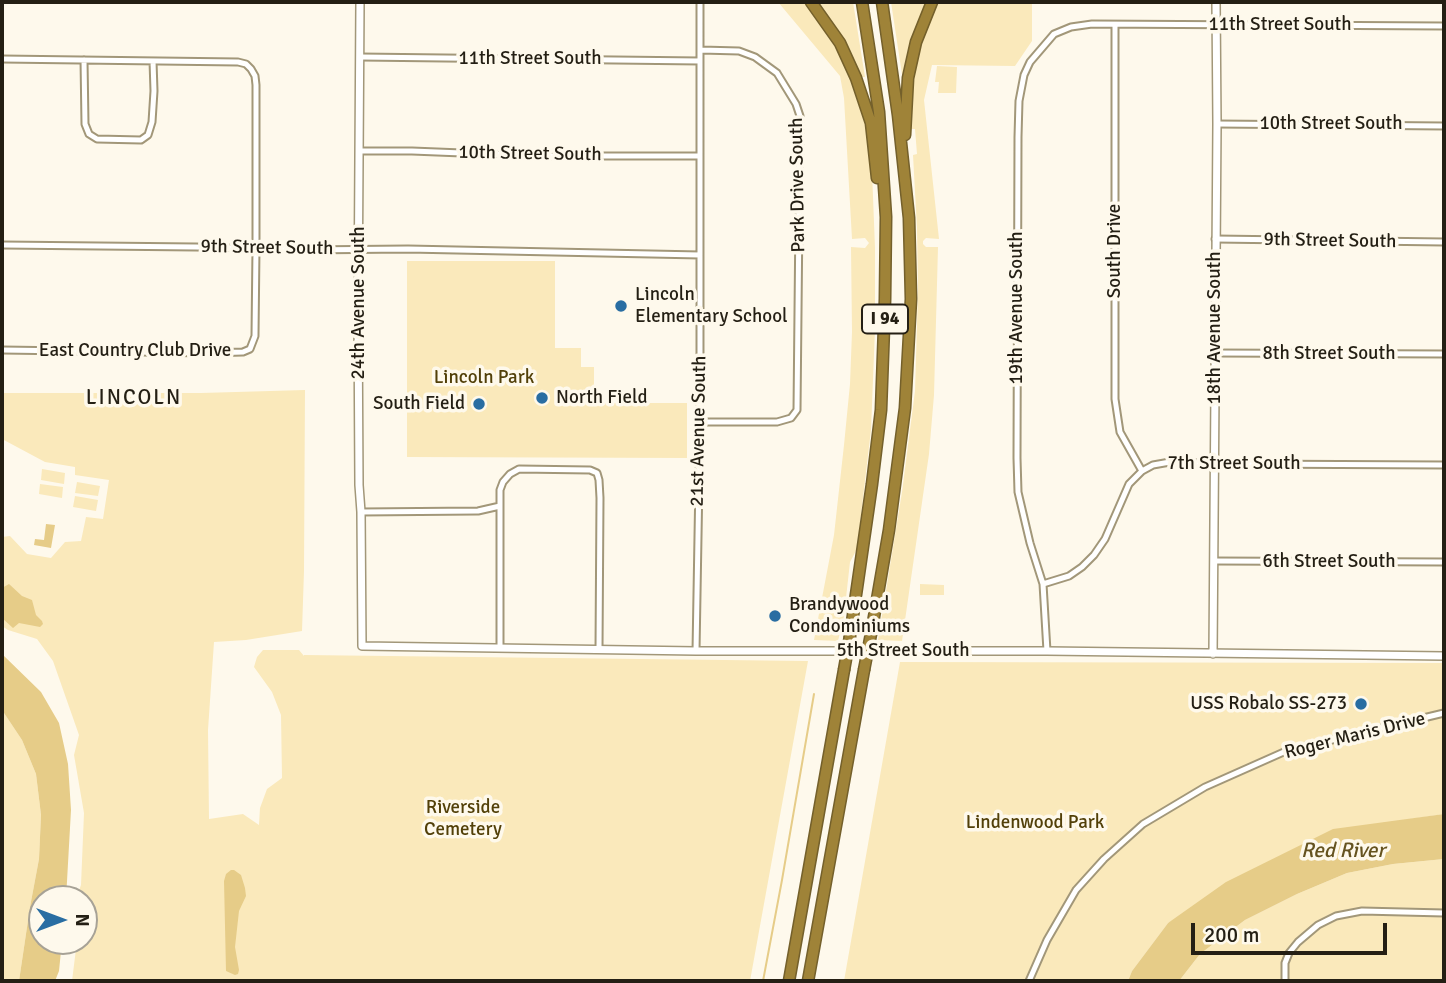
<!DOCTYPE html>
<style>
body{margin:0}
#map{position:relative;width:1446px;height:983px;overflow:hidden;background:#fef9ec;font-family:Signika,sans-serif}
canvas{display:block}
.frame{position:absolute;inset:0;border:4px solid #241f14;pointer-events:none}
.north{position:absolute;left:28px;top:885px;width:70px;height:70px;box-sizing:border-box;background:#fef9ec;border:2px solid #a7a296;border-radius:50%;rotate:90deg;font-size:19px;font-weight:700;line-height:28px;text-align:center;color:#241f14}
.north::after{content:'';display:block;margin:auto;width:24px;height:32px;background:#296da2;clip-path:polygon(50% 0,100% 100%,50% 72%,0 100%)}
.scale{position:absolute;left:1191px;top:923px;width:196px;height:32px;box-sizing:border-box;border:4px solid #241f14;border-top:0;padding-left:9px;font-size:21px;line-height:24px;white-space:nowrap;color:#241f14;-webkit-text-stroke:5px #fef9ec;paint-order:stroke}
</style>
<div id="map">
<canvas width="1446" height="983"></canvas>
<div class="frame"></div>
<div class="north">N</div>
<div class="scale">200 m</div>
</div>
<script>
const context = document.querySelector('canvas').getContext('2d');
context.lineJoin = 'round';
function fillPath(path, color) { context.fillStyle = color; context.fill(path, 'evenodd'); }
const toPath = rows => new Path2D(rows.map(r => 'M' + r).join(''));
function stroke(path, color, width, dash) { context.strokeStyle = color; context.lineWidth = width; context.lineCap = dash ? 'butt' : 'round'; context.setLineDash(dash || []); context.stroke(path); }
function drawText(font, color, halo, rows, align = 'center') {
  context.font = font + ' Signika,sans-serif'; context.lineWidth = 7; context.setLineDash([]); context.textBaseline = 'middle'; context.strokeStyle = halo; context.fillStyle = color; for (const [text, x, y, turn = 0] of rows) {
    context.save(); context.translate(x, y); context.rotate((+turn || 0) * Math.PI / 180); context.textAlign = isNaN(turn) ? turn : align; if (halo) context.strokeText(text, 0, 0); context.fillText(text, 0, 0); context.restore();
  }
}
fillPath(toPath([
 [778,2,806,2,838,46,853,78,867,122,872,171,875,248,875,329,871,430,857,549,850,562,844,616,838,641,814,640,834,535,844,445,850,384,852,332,851,247,865,248,869,243,865,238,852,239,844,98,840,76],
 [817,2,853,2,865,77,862,77,847,46],
 [891,2,927,2,905,81,903,81],
 [938,2,1032,2,1032,41,1015,66,932,65,924,100,939,239,926,238,923,241,923,244,926,247,938,247,934,395,929,454,902,641,878,640,902,492,915,391,918,291,917,228,913,155,917,154,915,129,911,129,910,116,913,81,917,60,927,26],
 [937,66,957,67,956,93,938,93,939,82,935,82],
 [407,261,555,261,555,348,581,348,581,367,594,367,594,403,687,403,687,458,407,457],
 [305,390,304,571,302,631,246,640,214,642,208,730,209,819,243,814,259,825,260,808,267,789,282,778,281,715,272,692,254,667,257,657,263,650,299,650,304,656,304,655,808,661,750,981,72,981,77,941,84,941,84,899,76,899,81,885,84,813,74,755,79,735,53,661,37,639,8,630,2,626,2,537,10,536,27,554,51,558,65,542,81,541,86,517,103,519,109,480,75,475,75,467,45,462,2,439,2,393,201,393],
 [42,469,65,473,64,484,41,480],
 [77,482,100,486,98,496,75,493],
 [40,484,63,487,62,498,39,494],
 [75,496,98,500,96,511,73,507],
 [920,584,944,585,944,595,920,595],
 [900,662,1444,663,1444,814,1391,822,1168,923,1132,971,1128,981,844,981],
 [2,710,22,740,36,774,41,815,39,859,30,907,19,981,2,981],
 [1444,859,1444,981,1179,981,1200,954,1245,920,1297,894,1347,873,1393,864]
]), '#fae9bb');
fillPath(toPath([
 [46,524,55,525,51,548,34,545,35,539,44,540],
 [9,584,22,596,32,600,36,615,42,621,43,624,40,627,19,623,13,628,2,618,2,588],
 [2,654,41,692,59,723,68,764,71,810,66,899,42,899,42,941,62,941,59,971,55,981,19,981,30,907,39,859,41,815,36,774,22,740,2,710],
 [1444,814,1444,859,1393,864,1347,873,1297,894,1245,920,1200,954,1179,981,1128,981,1132,971,1168,923,1226,882,1333,829],
 [231,870,234,870,241,875,245,888,246,896,239,911,235,947,239,970,238,974,235,975,226,971,224,881,226,874]
]), '#e6cc88');
stroke(toPath([
 [763,981,782,880,814,694]
]), '#e6cc88', 2);
const minor = toPath([
 [1115,25,1115,399,1120,432,1142,471],
 [360,57,700,61],
 [2,59,238,62,246,64,251,69,255,76,256,85,256,248,255,336,250,349,243,352,210,353,2,350],
 [84,60,85,124,89,134,97,139,141,140,148,135,152,122,154,91,153,61],
 [1217,124,1444,126],
 [360,151,412,151,537,156,699,156],
 [1215,239,1444,242],
 [2,245,196,247,302,250,408,249,700,255],
 [1214,353,1444,354],
 [700,422,777,422,791,418,797,410,800,116,796,104,777,73,755,57,739,51,701,50],
 [361,512,478,511,500,506,500,490,503,482,510,474,519,469,590,470,597,473,599,480,600,498,599,649],
 [1214,561,1444,562],
 [1043,584,1069,576,1082,567,1094,555,1105,539,1129,484,1142,471,1153,465,1170,462,1235,464,1444,465],
 [500,648,500,506],
 [696,651,700,422,700,2],
 [1047,651,1043,584,1030,543,1018,492,1017,458,1018,137,1019,101,1024,75,1030,62,1054,34,1071,27,1092,24,1444,26],
 [1029,981,1047,940,1076,890,1104,859,1143,824,1205,787,1286,751,1444,713],
 [1285,981,1285,963,1289,953,1298,942,1318,925,1336,916,1362,911,1444,913]
]);
const tertiary = toPath([
 [360,2,358,314,359,485,361,512,362,646,696,651,1047,651,1444,656],
 [1213,654,1217,124,1216,2]
]);
const motorway = toPath([
 [811,2,840,43,856,78,871,123,877,178],
 [905,135,908,78,916,42,932,2],
 [871,634,889,530,905,408,911,299,909,218,898,115,882,2],
 [850,636,872,484,881,410,885,299,886,217,879,112,862,2],
 [789,981,844,670],
 [808,981,864,670]
]);
stroke(minor, '#a29779', 9);
stroke(tertiary, '#a29779', 10);
stroke(motorway, '#74602b', 13);
stroke(minor, '#fff', 5);
stroke(tertiary, '#fff', 7);
stroke(motorway, '#9f8338', 10);
const motorwayBridge = toPath([
 [844,670,850,636],
 [864,670,871,634]
]);
stroke(motorwayBridge, '#74602b', 13, []);
stroke(motorwayBridge, '#9f8338', 10);
for (const [x, y, r, color] of [
 [621,306,7,"#296da2"],
 [542,398,7,"#296da2"],
 [479,404,7,"#296da2"],
 [775,616,7,"#296da2"],
 [1361,704,7,"#296da2"]
]) { const dot = new Path2D(); dot.arc(x, y, r, 0, 2 * Math.PI); context.fillStyle = color; context.fill(dot); stroke(dot, '#fef9ec', 2.5); }
for (const [x, y, w] of [
 [885,319,46]
]) { const box = new Path2D(); box.roundRect(x - w / 2, y - 14.5, w, 29, 5); context.fillStyle = '#fef9ec'; context.fill(box); stroke(box, '#241f14', 2); }
drawText('bold 18px', '#241f14', null, [
 ["I 94",885,319]
]);
drawText('19px', '#241f14', '#fef9ec', [
 ["11th Street South",1280,25],
 ["11th Street South",530,59],
 ["10th Street South",1331,124],
 ["10th Street South",530,154,1],
 ["Park Drive South",798,185,-91],
 ["9th Street South",1330,241,1],
 ["9th Street South",267,248,1],
 ["South Drive",1115,251,-90],
 ["24th Avenue South",359,303,-90],
 ["19th Avenue South",1017,308,-90],
 ["18th Avenue South",1215,328,-90],
 ["East Country Club Drive",135,351],
 ["8th Street South",1329,354],
 ["21st Avenue South",699,431,-89],
 ["7th Street South",1234,464],
 ["6th Street South",1329,562],
 ["5th Street South",903,651],
 ["Roger Maris Drive",1355,736,-14]
]);
drawText('19px', '#241f14', '#fef9ec', [
 ["Lincoln",635,295],
 ["Elementary School",635,317],
 ["North Field",556,398],
 ["South Field",465,404,"right"],
 ["Brandywood",789,605],
 ["Condominiums",789,627],
 ["USS Robalo SS-273",1347,704,"right"]
], 'left');
drawText('19px', '#524009', '#fef9ec', [
 ["Lincoln Park",484,378],
 ["Riverside",463,808],
 ["Cemetery",463,830],
 ["Lindenwood Park",1035,823]
]);
context.letterSpacing = '2px';
drawText('21px', '#241f14', '#fef9ec', [
 ["LINCOLN",134,398]
]);
context.letterSpacing = '0px';
drawText('italic 21px', '#655320', '#fef9ec', [
 ["Red River",1343,851]
]);
</script>
